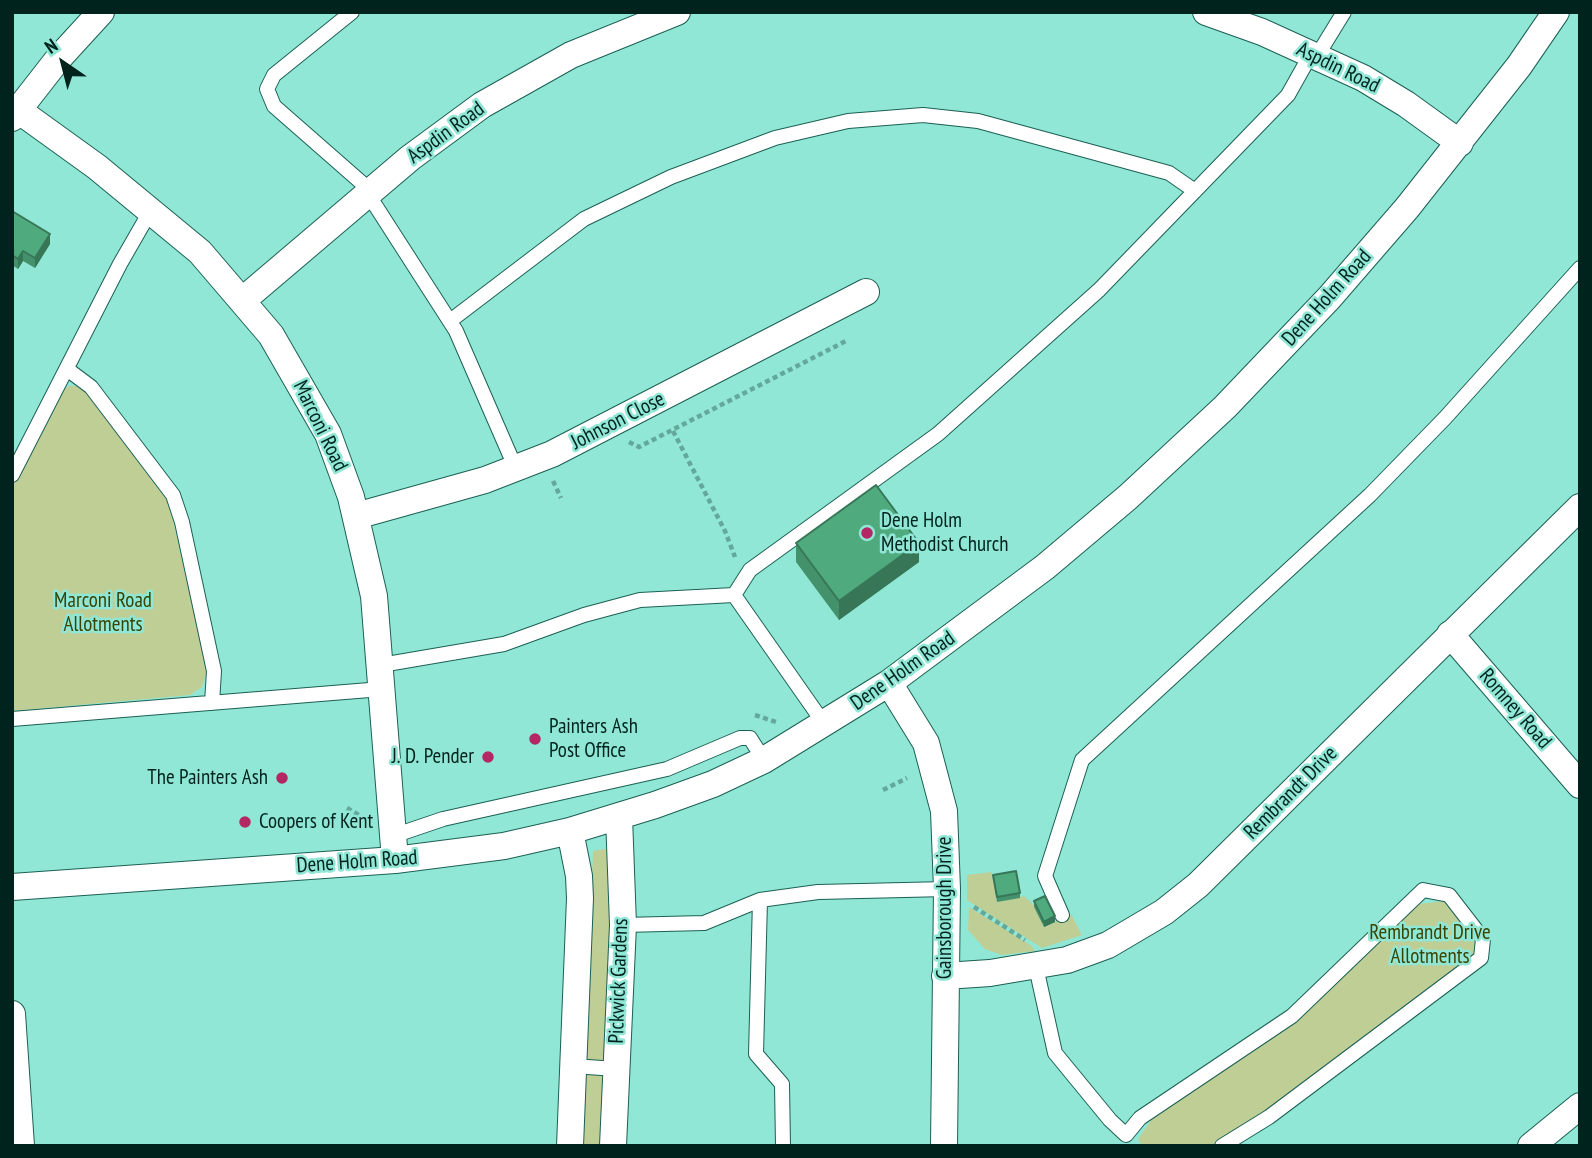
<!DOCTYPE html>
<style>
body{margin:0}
#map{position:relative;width:1592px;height:1158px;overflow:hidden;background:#91e7d6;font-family:"PT Sans Narrow",sans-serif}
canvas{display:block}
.frame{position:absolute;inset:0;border:14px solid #00231d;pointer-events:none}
.north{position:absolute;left:28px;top:28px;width:70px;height:70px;-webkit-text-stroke:5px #91e7d6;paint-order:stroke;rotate:325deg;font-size:19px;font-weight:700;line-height:28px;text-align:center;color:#00231d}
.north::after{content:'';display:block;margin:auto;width:24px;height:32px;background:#00231d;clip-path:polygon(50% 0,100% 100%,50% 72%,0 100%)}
</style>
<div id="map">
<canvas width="1592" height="1158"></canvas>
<div class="frame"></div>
<div class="north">N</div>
</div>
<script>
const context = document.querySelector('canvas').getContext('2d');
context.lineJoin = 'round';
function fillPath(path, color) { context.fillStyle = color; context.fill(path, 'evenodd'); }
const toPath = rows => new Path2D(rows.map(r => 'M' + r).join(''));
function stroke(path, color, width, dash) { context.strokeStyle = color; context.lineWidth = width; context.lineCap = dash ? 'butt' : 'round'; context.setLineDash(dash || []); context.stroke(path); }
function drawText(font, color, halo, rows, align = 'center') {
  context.font = font + ' "PT Sans Narrow",sans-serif'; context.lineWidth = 5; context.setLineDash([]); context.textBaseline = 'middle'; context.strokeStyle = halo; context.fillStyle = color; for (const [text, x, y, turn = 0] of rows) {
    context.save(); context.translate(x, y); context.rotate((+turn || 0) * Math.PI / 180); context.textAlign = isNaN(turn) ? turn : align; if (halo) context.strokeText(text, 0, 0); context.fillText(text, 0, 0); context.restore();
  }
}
fillPath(toPath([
 [69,386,79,386,86,391,169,503,207,670,202,687,190,695,12,711,12,486,63,390],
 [618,847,607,1146,583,1146,593,851],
 [992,872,997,902,1024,896,1034,905,1044,927,1071,914,1082,935,1042,948,967,900,967,875],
 [1444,901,1475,940,1475,957,1266,1113,1211,1146,1142,1146,1138,1139,1154,1116,1294,1024,1419,904],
 [969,907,1032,946,1035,951,1002,955,985,949,968,930]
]), '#bfce95');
const service = toPath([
 [352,12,274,75,267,89,274,106,371,191],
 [1317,56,1344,12],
 [368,194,456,331,516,469],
 [450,321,584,219,671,177,775,138,848,121,923,115,978,121,1169,173,1195,191],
 [67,369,91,387,173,495,182,522,214,671,212,703],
 [12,475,120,264,151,210],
 [381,665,504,644,584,615,640,600,734,595],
 [12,719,382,689],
 [825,725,734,595,750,570,938,434,1099,290,1288,95,1311,54],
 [393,836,443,819,667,769,740,738,750,738,764,760],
 [760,900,756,1054,782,1084,783,1146],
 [1062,915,1045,876,1082,760,1370,495,1445,418,1580,268],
 [623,925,704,923,760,900,818,892,947,889],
 [1036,967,1055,1053,1110,1120,1126,1135,1140,1118,1292,1016,1423,890,1449,895,1483,939,1481,958,1269,1117,1222,1146],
 [573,1066,616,1069]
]);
const minor = toPath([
 [1206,12,1262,32,1363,78,1406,104,1460,143],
 [18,110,97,167,200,252,271,335,328,434,351,497,374,596,395,860],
 [12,118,58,59,101,12],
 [243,300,410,158,482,105,571,55,677,12],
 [356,516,485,480,552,454,866,292],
 [1450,634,1580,785],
 [889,683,926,743,944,811,947,889,944,1146],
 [12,887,395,860,504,846,570,831,655,805,713,784,764,760,889,683,1045,567,1128,497,1225,407,1329,298,1407,208,1519,66,1556,12],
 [945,976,990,973,1067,960,1108,945,1164,912,1198,885,1580,507],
 [12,1014,21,1146],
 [570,1146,580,898,579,876,570,831],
 [613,1146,623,925,619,817],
 [1531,1146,1580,1106]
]);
stroke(service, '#1b6054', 16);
stroke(minor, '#1b6054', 28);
stroke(toPath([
 [673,431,725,531,735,557],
 [629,442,639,447,846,341],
 [553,481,561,498],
 [755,715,776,722],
 [883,790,907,778],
 [347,808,364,818],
 [974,907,1025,940]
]), '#63a89b', 4.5, [5, 3.5]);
stroke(service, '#fff', 14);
stroke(minor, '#fff', 26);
fillPath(toPath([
 [12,211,50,244,35,268,23,261,18,269,12,265],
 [796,543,919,562,839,620,796,562],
 [993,875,1020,893,1020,898,997,902],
 [1034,901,1055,922,1044,927,1034,907]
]), '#44926c');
fillPath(toPath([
 [50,234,50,244,35,268,35,258],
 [23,251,23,261,18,269,18,259],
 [919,543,919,562,839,620,839,601],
 [1055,916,1055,922,1044,927,1044,922]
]), '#377758');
const building = toPath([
 [12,211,50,234,35,258,23,251,18,259,12,255,12,211],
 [876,485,919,543,839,601,796,543,876,485],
 [1016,871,1020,893,997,897,993,875,1016,871],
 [1045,896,1055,916,1044,922,1034,901,1045,896]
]);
fillPath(building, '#4faa7e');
stroke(building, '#377758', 2);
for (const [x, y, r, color] of [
 [867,533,7,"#b32864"],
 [535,739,7,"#b32864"],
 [488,757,7,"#b32864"],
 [282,778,7,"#b32864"],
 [245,822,7,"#b32864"]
]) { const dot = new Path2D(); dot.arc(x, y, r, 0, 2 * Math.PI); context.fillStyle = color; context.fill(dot); stroke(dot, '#91e7d6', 2.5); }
drawText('21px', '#00231d', '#91e7d6', [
 ["Aspdin Road",1338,68,26],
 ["Aspdin Road",446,133,-36],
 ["Dene Holm Road",1327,298,-48],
 ["Johnson Close",618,421,-27],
 ["Marconi Road",320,426,64],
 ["Dene Holm Road",903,671,-35],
 ["Romney Road",1515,709,49],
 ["Rembrandt Drive",1291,793,-45],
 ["Dene Holm Road",357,862,-4],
 ["Gainsborough Drive",945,908,-90],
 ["Pickwick Gardens",619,981,-88]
]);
drawText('21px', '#00231d', '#91e7d6', [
 ["Dene Holm",881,521],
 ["Methodist Church",881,545],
 ["Painters Ash",549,727],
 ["Post Office",549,751],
 ["J. D. Pender",474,757,"right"],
 ["The Painters Ash",268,778,"right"],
 ["Coopers of Kent",259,822]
], 'left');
drawText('21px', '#394403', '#91e7d6', [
 ["Marconi Road",103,601],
 ["Allotments",103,625],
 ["Rembrandt Drive",1430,933],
 ["Allotments",1430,957]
]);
</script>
